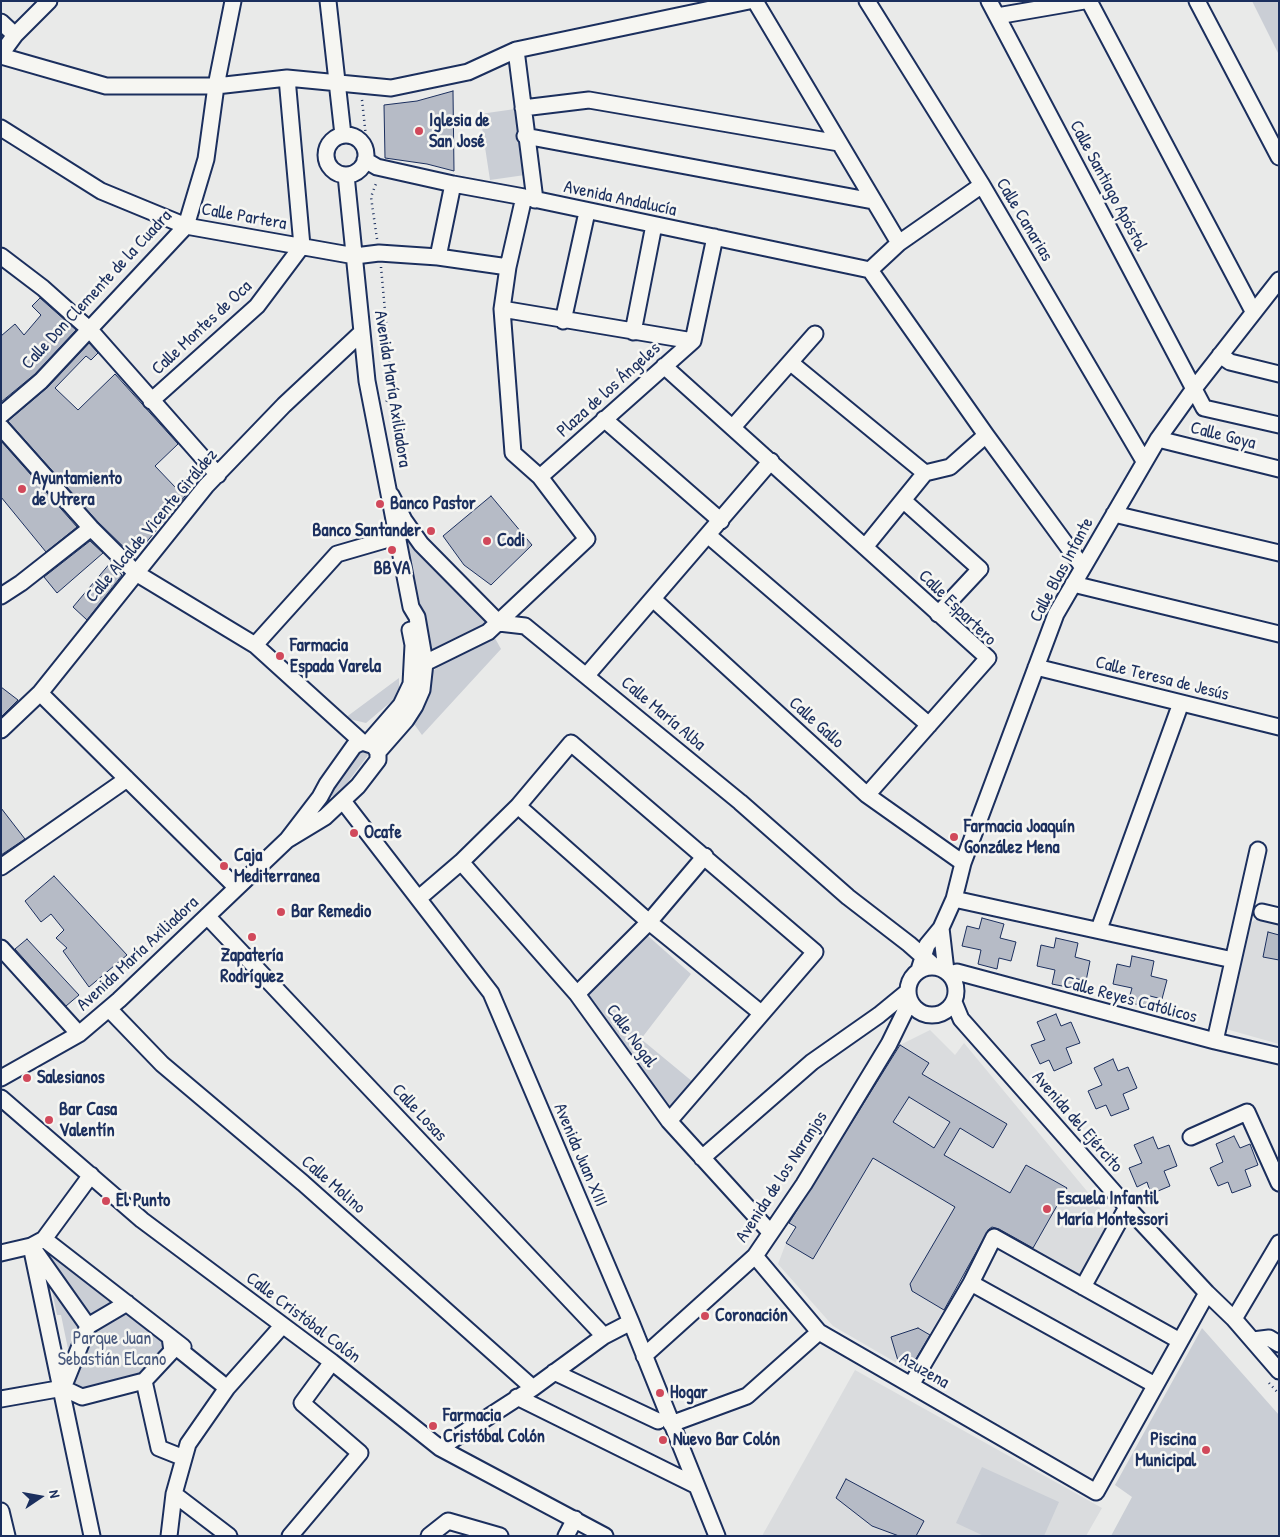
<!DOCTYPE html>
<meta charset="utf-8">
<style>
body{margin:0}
#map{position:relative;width:1280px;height:1537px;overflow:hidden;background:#e9eae9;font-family:"Patrick Hand",sans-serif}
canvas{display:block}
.frame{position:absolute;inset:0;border:2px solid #1b2f5e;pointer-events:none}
.north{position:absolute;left:15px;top:1472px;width:50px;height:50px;-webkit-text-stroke:4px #f6f6f2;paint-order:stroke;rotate:78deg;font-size:14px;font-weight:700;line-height:20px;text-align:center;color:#1b2f5e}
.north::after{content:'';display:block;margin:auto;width:18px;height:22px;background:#1b2f5e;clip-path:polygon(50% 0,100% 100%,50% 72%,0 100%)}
</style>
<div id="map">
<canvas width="1280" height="1537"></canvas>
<div class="frame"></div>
<div class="north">N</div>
</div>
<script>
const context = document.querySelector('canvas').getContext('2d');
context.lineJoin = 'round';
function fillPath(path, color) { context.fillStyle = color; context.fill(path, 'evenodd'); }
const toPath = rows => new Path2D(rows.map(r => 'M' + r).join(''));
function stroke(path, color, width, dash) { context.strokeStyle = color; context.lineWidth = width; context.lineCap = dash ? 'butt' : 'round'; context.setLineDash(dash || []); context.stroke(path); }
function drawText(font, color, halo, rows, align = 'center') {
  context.font = font + ' "Patrick Hand",sans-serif'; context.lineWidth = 5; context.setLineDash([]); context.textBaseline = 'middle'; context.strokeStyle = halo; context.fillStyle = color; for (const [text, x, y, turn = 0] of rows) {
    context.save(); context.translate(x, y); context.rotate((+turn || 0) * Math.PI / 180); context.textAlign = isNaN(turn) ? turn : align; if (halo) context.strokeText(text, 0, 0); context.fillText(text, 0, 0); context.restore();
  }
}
fillPath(toPath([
 [1256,919,1279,923,1279,1044,1226,1029,1250,924],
 [930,1030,955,1055,964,1043,1096,1202,1105,1216,1106,1230,1080,1276,991,1227,909,1370,833,1326,778,1264,786,1243,900,1045],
 [855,1370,1102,1508,1086,1536,762,1536]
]), '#dadcde');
fillPath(toPath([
 [1252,1,1279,1,1279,55],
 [515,109,525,175,490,180,480,114],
 [403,524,494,622,430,655,414,601],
 [491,631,501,649,422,735,414,724,430,675,448,654],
 [399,678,399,695,366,723,345,718],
 [363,749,369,754,335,799,329,792],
 [639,928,691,974,641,1039,693,1082,672,1115,580,992],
 [54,1252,180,1347,150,1383,79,1402,61,1315,57,1315,46,1262],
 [1202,1328,1279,1415,1279,1536,1111,1536,1132,1497,1115,1485],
 [982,1467,1059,1502,1044,1536,984,1536,956,1523]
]), '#caced5');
const building = toPath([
 [453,91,454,171,427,164,385,158,384,105,417,101,453,91],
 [40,298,76,330,35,374,1,402,1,336,15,324,24,335,41,315,32,306,40,298],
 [89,343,98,353,91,360,86,356,55,388,78,410,115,374,178,444,155,466,176,488,187,476,195,484,134,557,98,522,8,421,48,387,89,343],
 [1,441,77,527,46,552,1,497,1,441],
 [491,496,532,545,491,585,464,565,443,536,491,496],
 [90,541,103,553,57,593,44,577,90,541],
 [111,562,122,575,87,620,73,607,111,562],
 [1,687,18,700,1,717,1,687],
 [1,808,25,839,1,855,1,808],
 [54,876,127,955,89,987,63,951,67,948,56,938,64,930,51,914,41,922,25,901,54,876],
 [982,918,1004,924,1000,938,1016,942,1011,961,999,958,997,969,978,964,981,950,962,946,967,926,979,929,982,918],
 [1268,932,1279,935,1279,960,1263,957,1268,932],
 [1056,938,1078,943,1075,957,1090,961,1086,981,1074,978,1072,988,1052,984,1055,970,1037,966,1041,945,1054,948,1056,938],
 [27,939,79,995,66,1006,15,949,27,939],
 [1132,956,1154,961,1151,976,1167,980,1162,999,1150,996,1148,1007,1128,1002,1132,988,1113,984,1117,964,1130,967,1132,956],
 [1056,1014,1061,1026,1071,1022,1080,1043,1066,1048,1072,1063,1054,1071,1049,1060,1040,1064,1031,1045,1045,1040,1037,1022,1056,1014],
 [900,1045,929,1063,922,1074,1007,1124,993,1148,960,1128,944,1155,1010,1193,1026,1165,1067,1188,1033,1248,999,1229,992,1227,989,1229,944,1310,912,1291,910,1284,955,1207,873,1158,813,1259,786,1243,796,1227,789,1223,900,1045],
 [909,1097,950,1122,934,1148,893,1122,909,1097],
 [1113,1059,1118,1071,1128,1067,1137,1088,1123,1094,1129,1109,1111,1116,1106,1105,1096,1109,1088,1091,1102,1085,1094,1068,1113,1059],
 [1234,1136,1240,1148,1250,1144,1258,1165,1245,1170,1251,1186,1232,1193,1228,1182,1218,1186,1210,1168,1223,1162,1216,1144,1234,1136],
 [1153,1137,1158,1149,1169,1145,1177,1166,1164,1171,1170,1186,1151,1194,1147,1182,1137,1187,1129,1168,1142,1163,1134,1145,1153,1137],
 [918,1328,930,1335,916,1359,899,1364,891,1337,918,1328],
 [846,1479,924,1521,916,1536,899,1536,872,1526,836,1498,846,1479]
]);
fillPath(building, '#b6bbc6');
stroke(building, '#1b2f5e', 1);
const minor = toPath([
 [328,1,343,135],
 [755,1,899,243],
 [867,1,982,185,1144,461],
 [989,1,1204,408,1279,425],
 [1089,1,1253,311],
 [1197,1,1279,157],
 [997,16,1084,1],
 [1,22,15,35],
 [516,50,535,200],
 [1,54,15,35,49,1],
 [1,56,106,86,216,86,287,78,391,88,468,72,516,50,749,1],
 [523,108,589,100,839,143],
 [1,128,101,191,186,226,355,256,379,253,438,257,508,267],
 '326 155a20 20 0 1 1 40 0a20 20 0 1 1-40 0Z',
 [525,136,873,201],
 [365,160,377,167,453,184,524,197,870,270],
 [346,175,367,381,411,607,417,617,425,663,422,690,415,706,406,720,378,752],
 [1,256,43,288,90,330,218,475],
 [438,257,453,184],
 [870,270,986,435,1082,566],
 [870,270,899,243,982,185],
 [502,309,693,341],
 [563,321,587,212],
 [633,332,654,225],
 [693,341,715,237],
 [1220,355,1230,362,1279,374],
 [791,363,925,473],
 [664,366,988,658,867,795],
 [151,401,257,306,302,246,287,78],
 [1,415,41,381,186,226,206,159,216,86,233,1],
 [604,419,721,521],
 [1,427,91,528,136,573,255,645,362,742],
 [733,427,815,334],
 [1158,439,1279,469],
 [540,477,693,341],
 [391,495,404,520,421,544,499,623,525,626,740,802,848,897,909,944,934,966],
 [904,501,980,569,938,614],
 [1114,514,1279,553],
 [709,536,929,725],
 [865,547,925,473,950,467,986,435],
 [1073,584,1279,634],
 [1,596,21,583,91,528],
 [653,599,867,795,963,863],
 [255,645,337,554,399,536],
 [425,663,488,632,587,539,540,477,513,453,502,309,508,267,524,197],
 [1036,667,1279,727],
 [587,675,771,461],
 [40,693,236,887],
 [1,730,40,693,206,486,284,405,361,333],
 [368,743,401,705,411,684,413,645,410,630],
 [343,801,491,993,631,1322,717,1536],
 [518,806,649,922,761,1013],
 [461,862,577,994,669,1121,770,1232],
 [1,867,127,779],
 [419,898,461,862,518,806,571,743,815,952,669,1121],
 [954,899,1233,960],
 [1262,912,1279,916],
 [207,916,604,1336],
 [941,928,946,971],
 [1099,929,1181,703],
 [1,948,79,1034],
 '908 991a24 24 0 1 1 48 0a24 24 0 1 1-48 0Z',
 [919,970,927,945,941,928,954,899,963,863,1056,614,1158,439,1193,390,1279,280],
 [949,974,957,972,1215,1041,1279,1056],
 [577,994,649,922,705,856],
 [954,1002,961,1019,1127,1207,1207,1293,1234,1319,1279,1371],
 [109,1009,162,1064,303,1183,533,1388],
 [1215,1041,1258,850],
 [1,1078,79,1034,119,1000,287,840,325,817,358,786,378,760,378,752,374,746,362,742,354,746,327,784,320,797,287,840],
 [1,1098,142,1220,332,1362,440,1448,605,1536],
 [1191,1137,1247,1112,1279,1183],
 [702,1158,812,1062,879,1015,907,992],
 [44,1239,183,1347,181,1351,227,1388],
 [31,1246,92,1536],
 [35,1251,88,1326,127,1303],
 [1,1253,31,1246,44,1239,91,1175],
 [755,1256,819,1332,1096,1492,1207,1293],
 [971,1283,1155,1385],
 [1083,1287,1127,1207],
 [1234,1319,1279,1243],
 [1253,1340,1269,1338,1279,1344],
 [644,1356,755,1256,804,1184,889,1044,910,1001],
 [554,1372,658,1421],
 [144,1381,159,1448,184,1458],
 [911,1385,971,1283,994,1237,1180,1341],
 [63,1388,88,1326],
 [517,1397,695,1485],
 [1,1399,63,1388,82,1397,144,1381,172,1351,170,1337],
 [671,1424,747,1396,819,1332],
 [440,1448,533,1388,604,1336,631,1322],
 [174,1494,229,1536],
 [1,1511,7,1536],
 [169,1536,174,1494,188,1444,227,1388,282,1326],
 [290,1536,360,1453,302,1403,332,1362],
 [429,1536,448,1521,500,1536],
 [566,1536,575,1519]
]);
stroke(minor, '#1b2f5e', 19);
stroke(toPath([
 [362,100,366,137,372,147],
 [377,239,371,197,377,181],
 [381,267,389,355,391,390,386,403],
 [1269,1383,1279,1394]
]), '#1b2f5e', 2.5, [1, 4]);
stroke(minor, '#f6f6f2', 15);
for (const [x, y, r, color] of [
 [419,131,5,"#d1495b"],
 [22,489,5,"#d1495b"],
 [380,504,5,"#d1495b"],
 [431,531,5,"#d1495b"],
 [487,541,5,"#d1495b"],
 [392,550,5,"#d1495b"],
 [280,656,5,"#d1495b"],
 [354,833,5,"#d1495b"],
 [954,837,5,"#d1495b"],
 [224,866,5,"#d1495b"],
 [281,912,5,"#d1495b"],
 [252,937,5,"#d1495b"],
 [27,1078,5,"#d1495b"],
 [49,1120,5,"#d1495b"],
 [106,1201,5,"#d1495b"],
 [1047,1209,5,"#d1495b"],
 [705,1316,5,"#d1495b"],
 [660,1393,5,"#d1495b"],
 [433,1426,5,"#d1495b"],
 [663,1440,5,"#d1495b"],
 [1206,1450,5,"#d1495b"]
]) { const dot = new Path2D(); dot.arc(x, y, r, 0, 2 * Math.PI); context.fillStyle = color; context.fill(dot); stroke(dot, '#f6f6f2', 2); }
drawText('bold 18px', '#1b2f5e', '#f6f6f2', [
 ["Iglesia de",429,121],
 ["San José",429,142],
 ["Ayuntamiento",32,479],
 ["de Utrera",32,500],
 ["Banco Pastor",390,504],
 ["Banco Santander",421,531,"right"],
 ["Codi",497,541],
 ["BBVA",392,569,"center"],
 ["Farmacia",290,646],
 ["Espada Varela",290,667],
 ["Farmacia Joaquín",964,827],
 ["González Mena",964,848],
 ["Ocafe",364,833],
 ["Caja",234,856],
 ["Mediterranea",234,877],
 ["Bar Remedio",291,912],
 ["Zapatería",252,956,"center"],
 ["Rodríguez",252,977,"center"],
 ["Salesianos",37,1078],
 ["Bar Casa",59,1110],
 ["Valentín",59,1131],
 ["Escuela Infantil",1057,1199],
 ["María Montessori",1057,1220],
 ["El Punto",116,1201],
 ["Coronación",715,1316],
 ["Hogar",670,1393],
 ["Farmacia",443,1416],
 ["Cristóbal Colón",443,1437],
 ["Nuevo Bar Colón",673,1440],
 ["Piscina",1196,1440,"right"],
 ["Municipal",1196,1461,"right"]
], 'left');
drawText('18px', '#1b2f5e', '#f6f6f2', [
 ["Calle Santiago Apóstol",1108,186,62],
 ["Avenida Andalucía",620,199,12],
 ["Calle Partera",244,217,10],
 ["Calle Canarias",1024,220,59],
 ["Calle Don Clemente de la Cuadra",97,290,-47],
 ["Calle Montes de Oca",202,328,-43],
 ["Avenida María Axiliadora",392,389,81],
 ["Plaza de los Ángeles",609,390,-42],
 ["Calle Goya",1223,436,14],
 ["Calle Alcalde Vicente Giráldez",152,526,-50],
 ["Calle Blas Infante",1062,570,-62],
 ["Calle Espartero",957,608,44],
 ["Calle Teresa de Jesús",1162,679,14],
 ["Calle María Alba",663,714,40],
 ["Calle Gallo",816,723,42],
 ["Avenida María Axiliadora",138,954,-43],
 ["Calle Reyes Católicos",1130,1000,15],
 ["Calle Nogal",631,1036,54],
 ["Calle Losas",419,1113,47],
 ["Avenida del Ejército",1077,1122,49],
 ["Avenida Juan XIII",580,1155,67],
 ["Avenida de los Naranjos",782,1177,-57],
 ["Calle Molino",333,1185,41],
 ["Calle Cristóbal Colón",303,1318,37],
 ["Azuzena",924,1371,30]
]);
drawText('18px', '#47577c', '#f6f6f2', [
 ["Parque Juan",112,1339],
 ["Sebastián Elcano",112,1360]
]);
</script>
